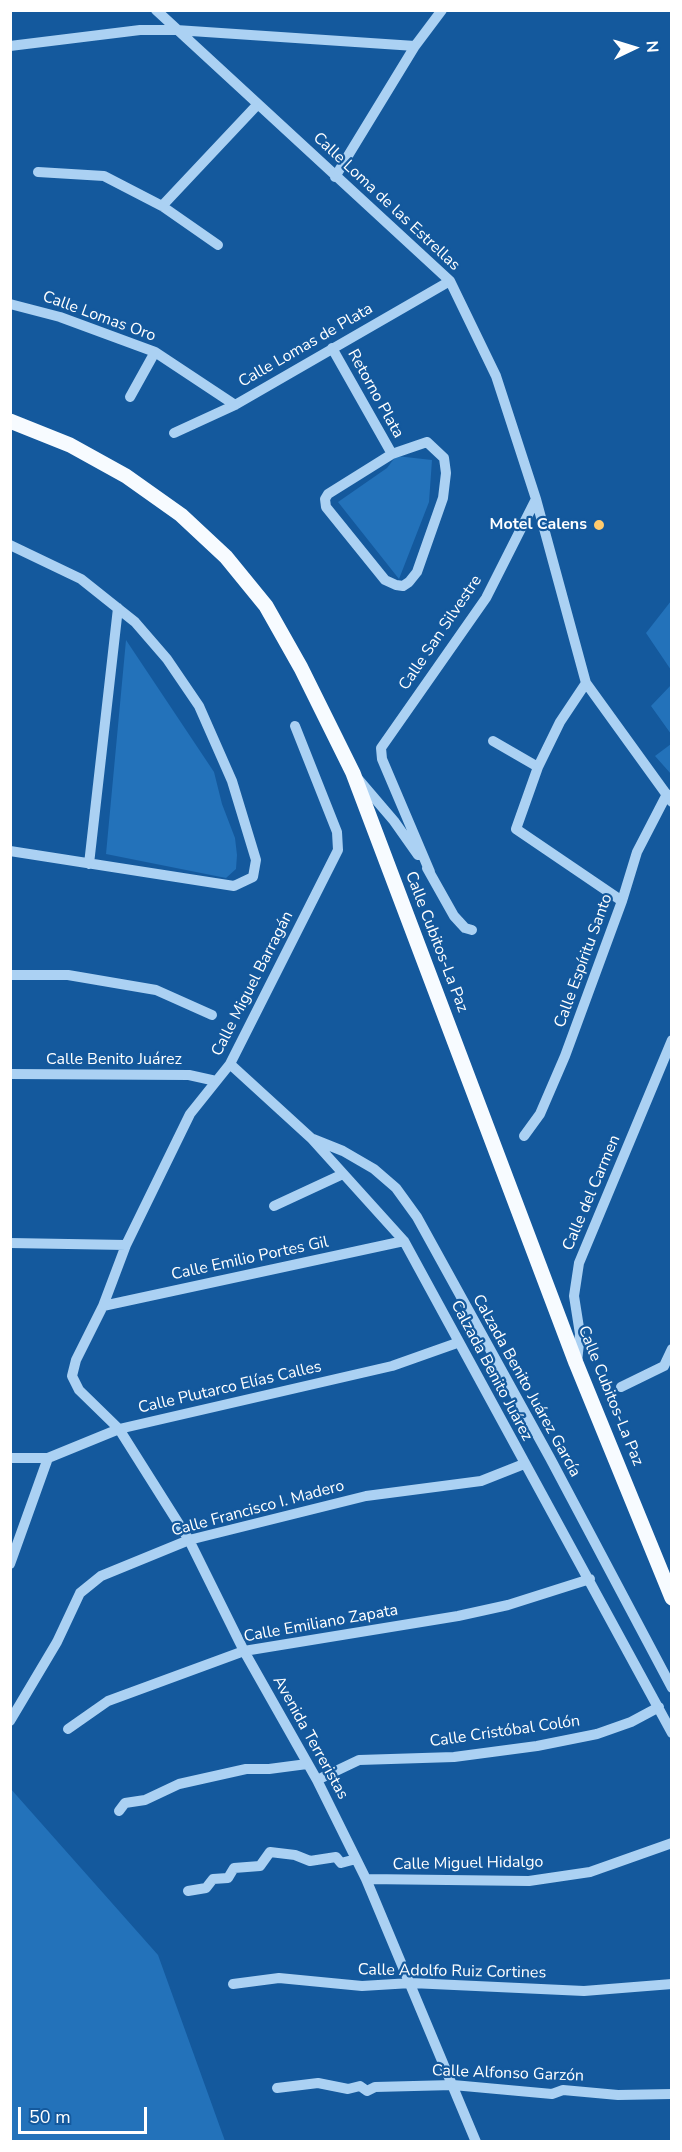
<!DOCTYPE html>
<meta charset="utf-8">
<style>
body{margin:0}
#map{position:relative;width:682px;height:2152px;overflow:hidden;background:#14599d;font-family:"Nunito Sans",sans-serif}
canvas{display:block}
.frame{position:absolute;inset:0;border:12px solid #fff;pointer-events:none}
.north{position:absolute;left:604px;top:18px;width:60px;height:60px;-webkit-text-stroke:4px #14599d;paint-order:stroke;rotate:86deg;font-size:16px;font-weight:700;line-height:24px;text-align:center;color:#fff}
.north::after{content:'';display:block;margin:auto;width:21px;height:27px;background:#fff;clip-path:polygon(50% 0,100% 100%,50% 72%,0 100%)}
.scale{position:absolute;left:18px;top:2107px;width:129px;height:27px;box-sizing:border-box;border:3px solid #fff;border-top:0;padding-left:8px;font-size:18px;line-height:21px;white-space:nowrap;color:#fff;-webkit-text-stroke:4px #14599d;paint-order:stroke}
</style>
<div id="map">
<canvas width="682" height="2152"></canvas>
<div class="frame"></div>
<div class="north">N</div>
<div class="scale">50 m</div>
</div>
<script>
const context = document.querySelector('canvas').getContext('2d');
context.lineJoin = 'round';
function fillPath(path, color) { context.fillStyle = color; context.fill(path, 'evenodd'); }
const toPath = rows => new Path2D(rows.map(r => 'M' + r).join(''));
function stroke(path, color, width, dash) { context.strokeStyle = color; context.lineWidth = width; context.lineCap = dash ? 'butt' : 'round'; context.setLineDash(dash || []); context.stroke(path); }
function drawText(font, color, halo, rows, align = 'center') {
  context.font = font + ' "Nunito Sans",sans-serif'; context.lineWidth = 4.5; context.setLineDash([]); context.textBaseline = 'middle'; context.strokeStyle = halo; context.fillStyle = color; for (const [text, x, y, turn = 0] of rows) {
    context.save(); context.translate(x, y); context.rotate((+turn || 0) * Math.PI / 180); context.textAlign = isNaN(turn) ? turn : align; if (halo) context.strokeText(text, 0, 0); context.fillText(text, 0, 0); context.restore();
  }
}
fillPath(toPath([
 [396,456,432,460,429,502,399,579,338,502,387,468],
 [671,601,671,670,646,633],
 [126,640,214,772,222,804,235,838,237,855,236,869,226,878,106,854],
 [671,685,671,734,651,706],
 [671,744,671,774,655,756],
 [10,1788,158,1955,225,2141,11,2141]
]), '#2372ba');
stroke(toPath([
 [156,10,450,281,496,376,536,499,586,683,672,802],
 [10,46,140,30,176,30,415,46],
 [38,172,104,176,162,206,218,245],
 [335,177,415,46,442,10],
 [162,206,258,104],
 [10,304,60,317,155,352,235,405],
 [332,348,392,454],
 [130,397,155,352],
 [174,433,235,405,450,281],
 [427,442,444,458,446,473,443,498,417,572,409,582,403,586,396,585,385,580,326,507,325,499,328,494,392,454,427,442],
 [10,545,81,579,135,622,167,659,199,706,232,781,256,860,253,877,234,886,10,851],
 [586,683,560,722,538,767,516,829,622,901],
 [295,726,337,832,338,850,230,1064,190,1114,126,1245,103,1306,76,1360,72,1376,79,1390,119,1429,189,1540,244,1651,317,1780,366,1879,476,2142],
 [493,741,538,767],
 [359,780,394,821,418,855],
 [89,864,118,608],
 [427,868,454,916,465,928,472,930],
 [430,872,382,759,381,748,486,598,536,499],
 [10,975,68,975,156,990,212,1015],
 [230,1064,311,1138,404,1241,672,1733],
 [10,1074,189,1075,216,1081],
 [524,1136,540,1114,565,1056,622,901,637,852,667,794],
 [313,1139,343,1151,374,1169,396,1188,417,1217,550,1458,672,1688],
 [274,1206,343,1174],
 [10,1243,126,1245],
 [103,1306,404,1241],
 [577,1362,580,1334,574,1296,579,1263,672,1040],
 [621,1387,664,1366,672,1349],
 [10,1458,48,1458,119,1429,392,1366,457,1343],
 [10,1564,48,1458],
 [10,1721,57,1642,80,1593,101,1576,189,1540,366,1496,481,1481,524,1464],
 [68,1729,108,1701,244,1651,458,1616,508,1605,590,1579],
 [317,1780,359,1760,454,1757,537,1746,597,1734,631,1722,659,1707],
 [119,1811,125,1803,145,1800,179,1784,246,1769,269,1769,307,1764],
 [366,1879,529,1881,590,1872,672,1843],
 [188,1891,206,1888,213,1879,228,1878,234,1868,260,1866,270,1852,295,1855,310,1861,336,1857,341,1863,356,1859],
 [233,1984,279,1978,362,1986,411,1983,584,1991,672,1984],
 [277,2088,318,2083,348,2089,360,2086,367,2091,375,2087,453,2085,552,2094,563,2090,618,2095,672,2094]
]), '#abd1f3', 10);
stroke(toPath([
 [10,421,70,445,126,476,181,515,226,557,266,606,301,668,353,773,576,1363,672,1598]
]), '#f7fbff', 15);
for (const [x, y, r, color] of [
 [599,525,6,"#ffcb6d"]
]) { const dot = new Path2D(); dot.arc(x, y, r, 0, 2 * Math.PI); context.fillStyle = color; context.fill(dot); stroke(dot, '#14599d', 2); }
drawText('16px', '#fff', '#14599d', [
 ["Calle Loma de las Estrellas",386,202,43],
 ["Calle Lomas Oro",99,317,20],
 ["Calle Lomas de Plata",306,346,-30],
 ["Retorno Plata",375,394,61],
 ["Calle San Silvestre",441,633,-56],
 ["Calle Cubitos-La Paz",436,942,69],
 ["Calle Espíritu Santo",584,961,-70],
 ["Calle Miguel Barragán",253,984,-63],
 ["Calle Benito Juárez",114,1060],
 ["Calle del Carmen",592,1193,-67],
 ["Calle Emilio Portes Gil",250,1259,-12],
 ["Calzada Benito Juárez",491,1371,62],
 ["Calzada Benito Juárez García",526,1386,61],
 ["Calle Plutarco Elías Calles",230,1388,-13],
 ["Calle Cubitos-La Paz",610,1396,68],
 ["Calle Francisco I. Madero",258,1509,-15],
 ["Calle Emiliano Zapata",321,1624,-10],
 ["Calle Cristóbal Colón",505,1732,-8],
 ["Avenida Terreristas",310,1738,61],
 ["Calle Miguel Hidalgo",468,1864,-1],
 ["Calle Adolfo Ruiz Cortines",452,1972,1],
 ["Calle Alfonso Garzón",508,2074,2]
]);
drawText('bold 16px', '#fff', '#14599d', [
 ["Motel Calens",587,525]
], 'right');
</script>
